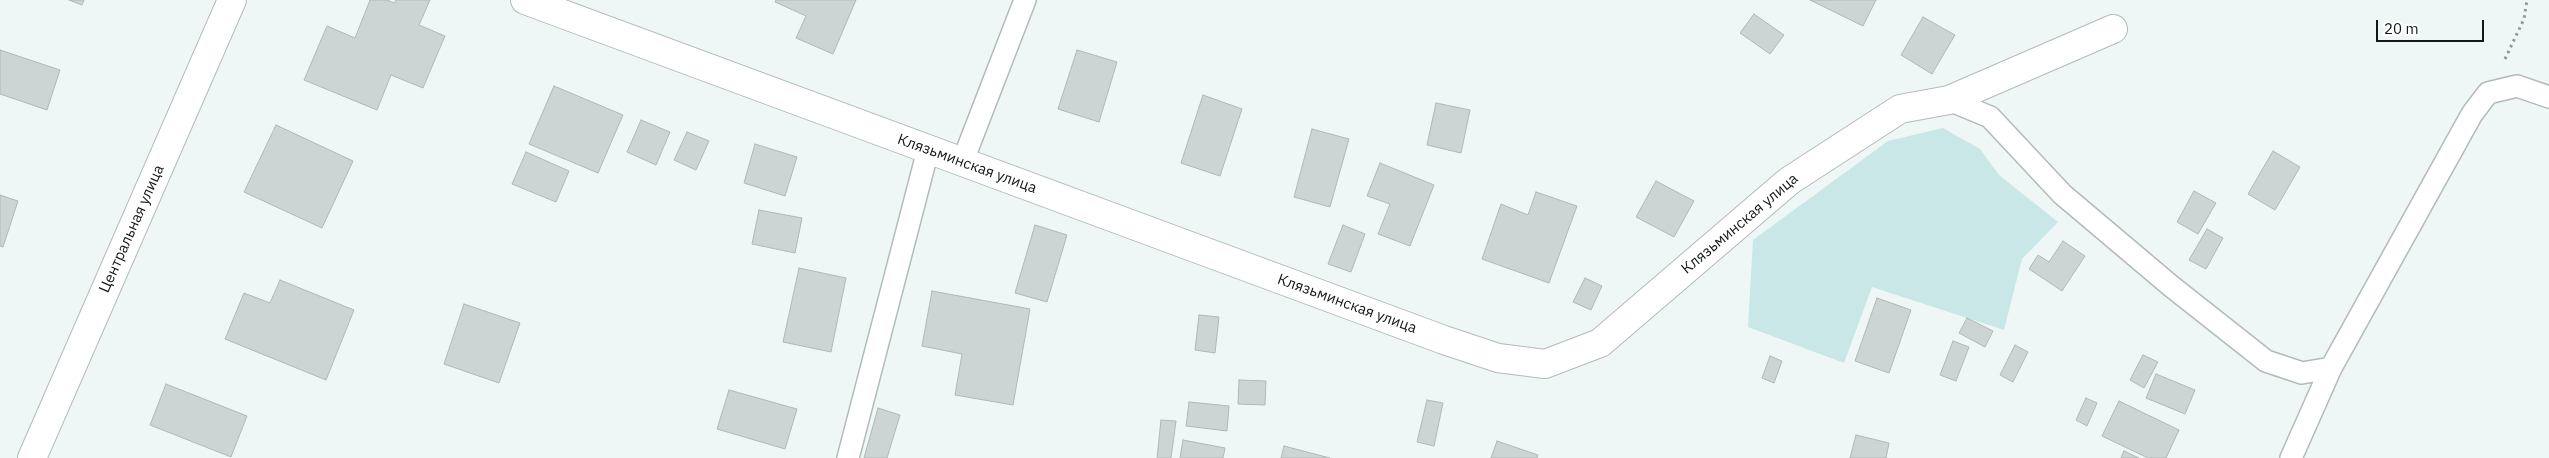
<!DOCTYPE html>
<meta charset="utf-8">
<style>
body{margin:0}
#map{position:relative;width:2549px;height:458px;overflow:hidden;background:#eff7f6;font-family:"IBM Plex Sans",sans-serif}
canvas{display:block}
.scale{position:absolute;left:2376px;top:20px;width:108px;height:22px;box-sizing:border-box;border:2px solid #141717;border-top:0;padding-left:6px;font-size:15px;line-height:18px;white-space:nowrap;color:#141717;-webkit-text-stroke:4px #fff;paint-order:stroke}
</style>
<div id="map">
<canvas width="2549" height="458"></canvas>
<div class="scale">20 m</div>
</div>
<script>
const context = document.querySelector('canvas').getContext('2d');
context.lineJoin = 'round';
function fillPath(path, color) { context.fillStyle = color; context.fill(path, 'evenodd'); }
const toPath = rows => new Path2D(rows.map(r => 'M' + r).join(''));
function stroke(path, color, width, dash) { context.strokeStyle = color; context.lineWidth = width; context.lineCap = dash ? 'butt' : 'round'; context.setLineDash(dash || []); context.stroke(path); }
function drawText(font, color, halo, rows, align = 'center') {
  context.font = font + ' "IBM Plex Sans",sans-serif'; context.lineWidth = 4.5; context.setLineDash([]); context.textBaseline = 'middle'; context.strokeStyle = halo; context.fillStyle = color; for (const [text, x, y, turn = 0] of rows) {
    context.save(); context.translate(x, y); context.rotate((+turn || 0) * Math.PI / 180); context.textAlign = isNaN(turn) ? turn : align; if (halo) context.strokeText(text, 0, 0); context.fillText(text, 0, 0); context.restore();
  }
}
fillPath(toPath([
 [1943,128,1980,149,1999,175,2058,222,2022,259,2004,330,1872,287,1844,363,1748,327,1753,240,1888,141]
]), '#c8e7e6');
const building = toPath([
 [69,0,84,0,82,5,69,0],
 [370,0,387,0,394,3,396,0,430,0,419,25,445,36,423,88,391,75,377,110,304,80,327,26,355,38,370,0],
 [776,0,856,0,833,54,796,38,806,16,775,2,776,0],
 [1810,0,1876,0,1863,26,1810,0],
 [1754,14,1784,35,1770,54,1740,33,1754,14],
 [1923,17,1955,35,1932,74,1901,55,1923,17],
 [0,50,60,70,47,110,0,94,0,50],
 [1077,50,1117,62,1099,122,1058,109,1077,50],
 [554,86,623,115,598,173,529,144,554,86],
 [1203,95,1242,109,1220,176,1181,163,1203,95],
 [1436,103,1470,110,1461,153,1427,145,1436,103],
 [641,120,670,132,656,165,627,152,641,120],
 [276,125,353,161,322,228,244,192,276,125],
 [1312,129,1349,139,1330,207,1294,197,1312,129],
 [687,132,709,141,696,170,674,160,687,132],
 [755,144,797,157,785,196,744,183,755,144],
 [2273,151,2300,167,2275,210,2248,194,2273,151],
 [526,152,569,171,556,202,512,184,526,152],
 [1380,163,1434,185,1410,246,1378,234,1390,204,1367,196,1380,163],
 [1656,181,1694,201,1674,237,1636,217,1656,181],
 [2194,191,2216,203,2198,234,2177,222,2194,191],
 [1536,192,1577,206,1549,283,1482,259,1501,204,1528,215,1536,192],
 [0,195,18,201,3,247,0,246,0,195],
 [759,210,802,218,795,253,752,244,759,210],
 [1035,225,1067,235,1047,302,1015,293,1035,225],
 [1343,225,1365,234,1351,272,1328,264,1343,225],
 [2207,229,2223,238,2206,269,2189,260,2207,229],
 [2063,241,2085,256,2062,291,2029,269,2038,255,2049,262,2063,241],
 [799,268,846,278,831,352,783,342,799,268],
 [1585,278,1602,286,1591,310,1573,302,1585,278],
 [280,280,354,310,326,380,225,339,244,293,270,303,280,280],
 [932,291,1030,309,1013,405,955,395,962,354,922,346,932,291],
 [1877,298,1911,310,1889,373,1855,361,1877,298],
 [464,304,520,323,499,383,444,364,464,304],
 [1199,315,1219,317,1215,353,1195,350,1199,315],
 [1967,318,1993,331,1985,347,1959,333,1967,318],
 [1953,341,1969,347,1956,381,1940,375,1953,341],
 [2015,345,2028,352,2013,382,2000,375,2015,345],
 [2143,355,2158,362,2144,388,2130,380,2143,355],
 [1770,356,1782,361,1774,383,1762,378,1770,356],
 [2156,374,2195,390,2185,414,2146,398,2156,374],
 [1239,380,1266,381,1265,405,1238,404,1239,380],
 [166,384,247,416,231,457,150,425,166,384],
 [729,390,797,409,785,449,717,429,729,390],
 [2086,398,2097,403,2087,426,2076,420,2086,398],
 [1427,400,1443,403,1434,446,1417,442,1427,400],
 [2119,401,2179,430,2166,458,2148,458,2102,436,2119,401],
 [1189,402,1229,406,1227,431,1186,426,1189,402],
 [878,408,900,415,887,458,864,458,878,408],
 [1161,420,1176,421,1171,458,1157,458,1161,420],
 [1856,435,1889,443,1886,458,1850,458,1856,435],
 [1183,440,1225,448,1223,458,1180,458,1183,440],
 [1497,441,1538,455,1537,458,1491,458,1497,441],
 [1284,446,1330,458,1281,458,1284,446],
 [2124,451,2139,458,2121,458,2124,451]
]);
fillPath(building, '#cdd5d4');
stroke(building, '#b0b7b7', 1);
const service = toPath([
 [1949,100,1990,117,2062,194,2171,286,2266,361,2302,373,2331,368],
 [962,163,1025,0],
 [848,458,928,150],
 [2291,458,2331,368,2472,114,2488,93,2517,86,2549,97]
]);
const minor = toPath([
 [525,0,1444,340,1498,358,1545,364,1600,343,1789,181,1900,109,1949,100,2113,29]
]);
const tertiary = toPath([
 [32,458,232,0]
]);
stroke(service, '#b3baba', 24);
stroke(minor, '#b3baba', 30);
stroke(tertiary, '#b3baba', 30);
stroke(toPath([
 [2505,59,2524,19,2527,0]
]), '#929897', 3, [2.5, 4]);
stroke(service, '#fff', 21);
stroke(minor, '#fff', 28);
stroke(tertiary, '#fff', 28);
drawText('15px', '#141717', '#fff', [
 ["Клязьминская улица",967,164,20],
 ["Клязьминская улица",1740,224,-40],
 ["Центральная улица",132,229,-66],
 ["Клязьминская улица",1347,304,20]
]);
</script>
